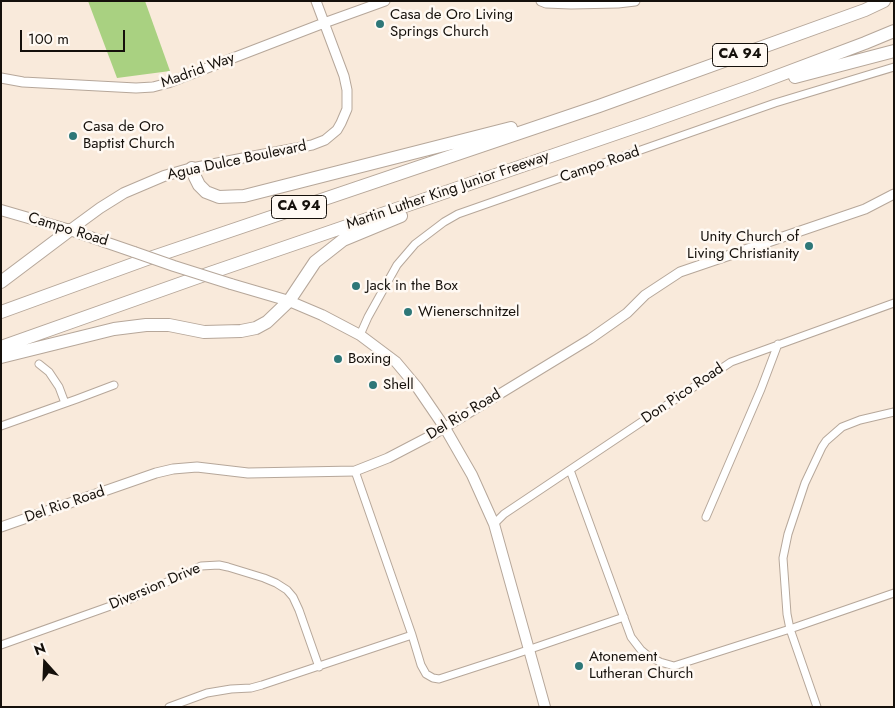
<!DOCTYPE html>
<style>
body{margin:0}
#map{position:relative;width:895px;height:708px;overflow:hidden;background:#f9eadb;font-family:Jost,sans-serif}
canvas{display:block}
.frame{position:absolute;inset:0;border:2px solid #15100b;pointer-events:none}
.north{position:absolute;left:20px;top:638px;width:50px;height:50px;-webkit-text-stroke:4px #fff9f3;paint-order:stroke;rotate:340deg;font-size:14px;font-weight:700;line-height:20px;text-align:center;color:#15100b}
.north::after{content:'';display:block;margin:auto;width:18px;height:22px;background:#15100b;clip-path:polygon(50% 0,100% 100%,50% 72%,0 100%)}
.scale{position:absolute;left:20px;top:30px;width:105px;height:22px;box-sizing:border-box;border:2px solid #15100b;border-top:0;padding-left:6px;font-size:15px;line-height:18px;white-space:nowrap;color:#15100b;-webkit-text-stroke:4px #fff9f3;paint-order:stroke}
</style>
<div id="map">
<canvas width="895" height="708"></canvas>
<div class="frame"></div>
<div class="north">N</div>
<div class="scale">100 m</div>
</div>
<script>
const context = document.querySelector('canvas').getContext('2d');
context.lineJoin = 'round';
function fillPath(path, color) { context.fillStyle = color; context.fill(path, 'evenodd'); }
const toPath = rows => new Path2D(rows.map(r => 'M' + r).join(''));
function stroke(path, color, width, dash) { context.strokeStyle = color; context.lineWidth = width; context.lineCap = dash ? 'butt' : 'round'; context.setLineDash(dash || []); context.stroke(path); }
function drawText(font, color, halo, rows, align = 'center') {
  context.font = font + ' Jost,sans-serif'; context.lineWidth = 5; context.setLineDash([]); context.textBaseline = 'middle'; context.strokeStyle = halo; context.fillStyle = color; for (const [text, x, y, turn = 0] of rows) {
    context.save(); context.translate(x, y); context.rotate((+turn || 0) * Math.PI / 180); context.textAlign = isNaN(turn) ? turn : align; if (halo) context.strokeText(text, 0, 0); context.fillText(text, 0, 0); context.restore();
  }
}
fillPath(toPath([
 [88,1,145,1,170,71,117,78]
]), '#a9d181');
const minor = toPath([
 [360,335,368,317,397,265,415,244,444,222,458,214,775,103,894,67],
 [39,364,49,372,59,387,65,403],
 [1,426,77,399,114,385],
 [570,470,631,637,641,650,647,655,660,662,674,666,790,629,894,593],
 [355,471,412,635,421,665,426,674,433,678,439,679,513,655,624,617],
 [706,517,761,389,778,344],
 [494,524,504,514,731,362,894,303],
 [1,645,133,598,201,566,219,565,228,567,264,578,276,583,287,590,293,597,299,610,319,667],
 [169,707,207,693,231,689,251,688,262,685,412,635],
 [817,707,790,629,787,614,783,558,788,534,805,483,822,447,826,441,842,427,860,420,894,412]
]);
const tertiary = toPath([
 [541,1,546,3,571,4,618,3,635,1],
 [1,78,23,82,136,88,153,87,168,83,324,23,385,1],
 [192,168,243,158,312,145,325,140,337,130,341,123,347,109,347,90,344,76,316,1],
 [1,527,156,473,173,469,197,467,248,473,355,471,388,458,434,434,590,339,627,313,645,295,680,272,865,209,894,194]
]);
const secondary = toPath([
 [1,210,70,230,134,252],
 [70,230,100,208,124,193,164,176,192,168],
 [231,284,289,301,322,315,360,335,396,362,417,387,445,428,472,475,494,524,545,707]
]);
const motorway = toPath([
 [795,77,894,51],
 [192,168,195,177,199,185,206,192,219,197,244,196,511,128],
 [1,282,70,230],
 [1,312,147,259,599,106,865,10,884,1],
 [1,347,210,273,647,123,751,86,865,43,894,31],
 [1,357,114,329,146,325,169,325,204,332,241,331,256,328,267,322,289,301,315,262,343,240,401,216]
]);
stroke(minor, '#b6a79a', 9);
stroke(tertiary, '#b6a79a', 11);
stroke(secondary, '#b6a79a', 12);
stroke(motorway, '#b6a79a', 14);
stroke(minor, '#fff', 7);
stroke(tertiary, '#fff', 9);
stroke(secondary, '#fff', 10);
stroke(motorway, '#fff', 12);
const secondaryBridge = toPath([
 [134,252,174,266,231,284]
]);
stroke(secondaryBridge, '#b6a79a', 12, []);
stroke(secondaryBridge, '#fff', 10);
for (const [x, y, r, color] of [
 [380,24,5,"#2e7778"],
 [73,136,5,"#2e7778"],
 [809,246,5,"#2e7778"],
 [356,286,5,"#2e7778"],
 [408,312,5,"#2e7778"],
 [338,359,5,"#2e7778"],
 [373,385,5,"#2e7778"],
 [579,666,5,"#2e7778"]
]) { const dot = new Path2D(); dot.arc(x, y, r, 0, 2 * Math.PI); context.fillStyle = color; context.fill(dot); stroke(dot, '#fff9f3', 2); }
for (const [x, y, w] of [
 [740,55,55],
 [299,207,55]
]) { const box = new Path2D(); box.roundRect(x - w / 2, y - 11.5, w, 23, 4); context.fillStyle = '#fff9f3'; context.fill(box); stroke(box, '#15100b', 1); }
drawText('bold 14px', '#15100b', null, [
 ["CA 94",740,55],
 ["CA 94",299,207]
]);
drawText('15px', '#15100b', '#fff9f3', [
 ["Casa de Oro Living",390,15],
 ["Springs Church",390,32],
 ["Casa de Oro",83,127],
 ["Baptist Church",83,144],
 ["Unity Church of",799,237,"right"],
 ["Living Christianity",799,254,"right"],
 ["Jack in the Box",366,286],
 ["Wienerschnitzel",418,312],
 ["Boxing",348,359],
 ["Shell",383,385],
 ["Atonement",589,657],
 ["Lutheran Church",589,674]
], 'left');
drawText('15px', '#15100b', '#fff9f3', [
 ["Madrid Way",198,71,-20],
 ["Agua Dulce Boulevard",237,161,-12],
 ["Campo Road",600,165,-19],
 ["Martin Luther King Junior Freeway",448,191,-19],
 ["Campo Road",68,230,17],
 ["Don Pico Road",683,394,-34],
 ["Del Rio Road",464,415,-31],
 ["Del Rio Road",65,505,-19],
 ["Diversion Drive",155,587,-23]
]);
</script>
